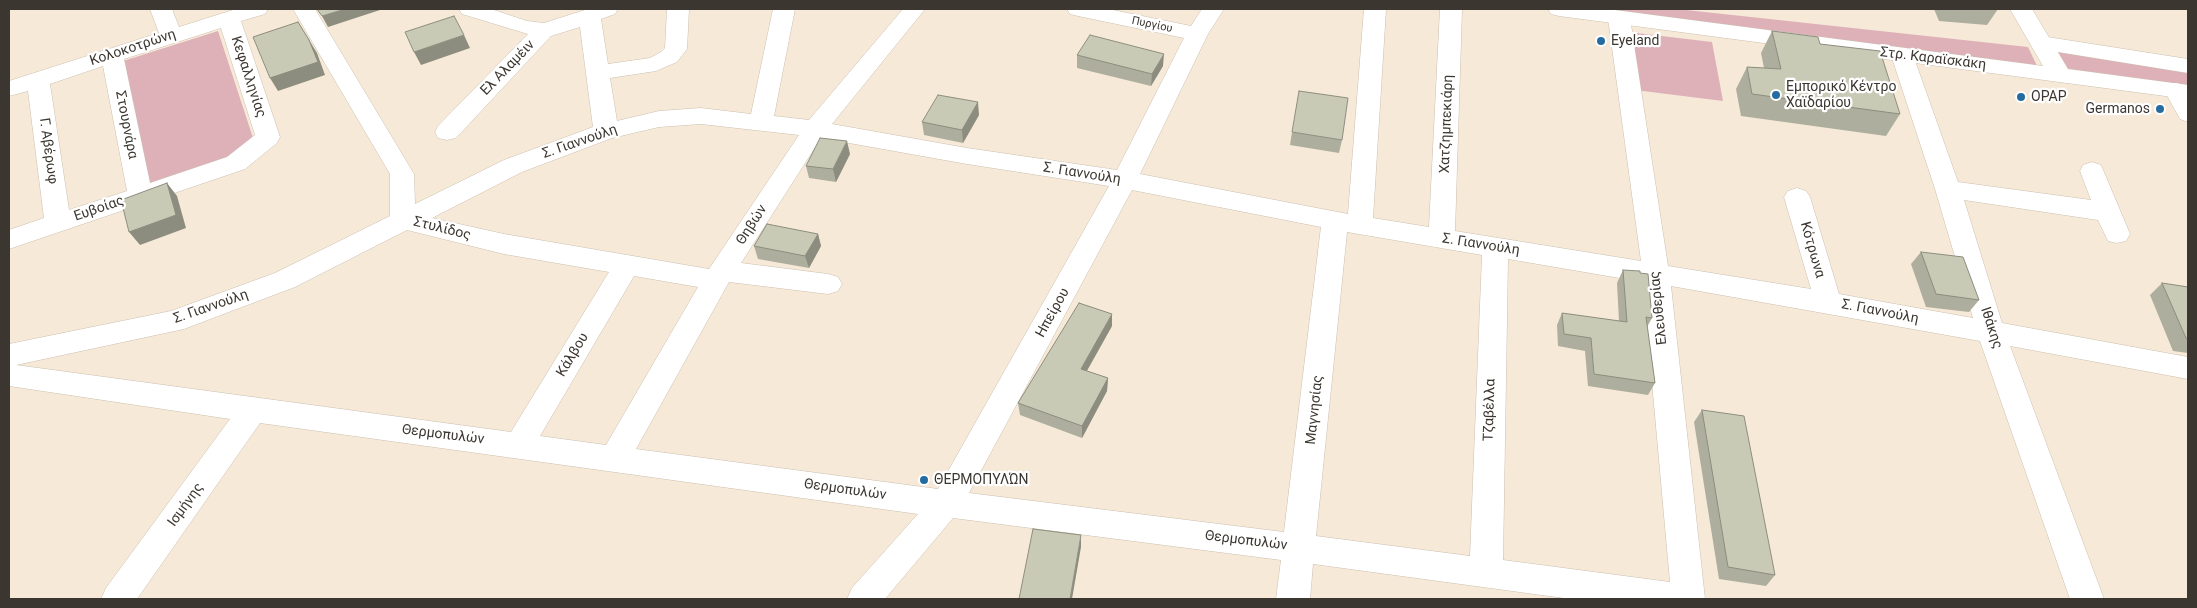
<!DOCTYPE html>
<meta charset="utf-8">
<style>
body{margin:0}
#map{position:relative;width:2197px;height:608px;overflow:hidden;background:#f6e9d8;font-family:Roboto,sans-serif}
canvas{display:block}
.frame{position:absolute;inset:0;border:10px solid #3b3630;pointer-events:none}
</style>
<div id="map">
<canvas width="2197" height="608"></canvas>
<div class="frame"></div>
</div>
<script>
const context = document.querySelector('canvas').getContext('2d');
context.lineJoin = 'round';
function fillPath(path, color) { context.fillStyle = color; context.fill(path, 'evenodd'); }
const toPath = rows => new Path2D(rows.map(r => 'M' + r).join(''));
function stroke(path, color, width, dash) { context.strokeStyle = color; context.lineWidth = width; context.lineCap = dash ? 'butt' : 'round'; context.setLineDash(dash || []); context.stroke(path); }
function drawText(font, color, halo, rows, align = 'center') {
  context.font = font + ' Roboto,sans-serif'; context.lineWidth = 4.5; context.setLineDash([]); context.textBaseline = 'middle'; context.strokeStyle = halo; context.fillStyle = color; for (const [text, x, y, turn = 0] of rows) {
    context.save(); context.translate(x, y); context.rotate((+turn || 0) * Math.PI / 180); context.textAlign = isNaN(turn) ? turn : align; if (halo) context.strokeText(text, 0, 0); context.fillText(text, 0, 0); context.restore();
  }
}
fillPath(toPath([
 [1595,9,1677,9,2028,47,2038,68],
 [218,31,254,141,232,158,147,187,120,62],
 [1628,32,1712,42,1723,101,1635,90],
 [2049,49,2188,70,2188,90,2063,72]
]), '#deb1b9');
const street = toPath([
 [150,9,172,9,179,27,236,9,268,9,265,14,241,21,280,137,277,143,245,169,9,249,9,230,44,218,28,91,9,96,9,81,159,33,150,9],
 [221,28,255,135,227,157,150,183,124,59,221,28],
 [103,66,127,191,69,210,50,84,103,66],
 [293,9,315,9,414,174,415,204,504,160,593,127,580,27,551,36,456,138,447,140,438,138,435,132,438,126,528,34,462,14,459,9,491,9,527,21,544,23,588,9,618,9,615,14,601,19,608,64,650,58,661,52,665,48,667,9,689,9,687,49,677,62,656,71,610,78,617,121,659,111,701,108,751,114,773,9,795,9,774,116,809,120,903,9,925,9,832,124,967,148,1117,170,1184,38,1078,16,1070,14,1067,9,1108,9,1191,26,1202,9,1224,9,1208,34,1140,174,1348,214,1364,9,1386,9,1373,218,1429,227,1440,9,1462,9,1455,231,1641,261,1608,18,1611,13,1619,11,1627,13,1630,18,1668,266,1811,289,1784,197,1788,191,1797,188,1806,191,1810,197,1839,294,1973,318,1935,189,1891,55,1894,50,1902,48,1910,50,1913,55,1958,182,2091,200,2080,171,2083,165,2092,162,2101,165,2130,234,2126,241,2117,243,2108,241,2098,220,1964,200,2002,323,2188,357,2188,379,2010,346,2104,599,2070,599,1980,341,1671,286,1705,599,1571,599,1313,564,1310,599,1276,599,1281,560,953,518,885,599,847,599,852,588,918,514,260,423,137,599,101,599,106,588,230,419,9,386,9,344,171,311,275,273,390,216,390,174,293,9],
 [701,124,799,135,709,269,504,234,432,218,522,172,612,138,659,127,701,124],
 [821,138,967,164,1109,186,938,489,636,449,729,282,828,294,838,291,842,284,838,277,828,274,741,263,821,138],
 [1132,190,1321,227,1284,532,969,493,1132,190],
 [407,230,504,254,609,272,511,432,16,365,184,329,295,287,407,230],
 [1347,232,1482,255,1470,556,1316,536,1347,232],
 [1508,259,1643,282,1670,582,1503,560,1508,259],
 [634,276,698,287,606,445,540,436,634,276],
 [2041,36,2188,59,2188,73,2033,48,2030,43,2033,38,2041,36],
 [2176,83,2184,85,2188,91,2188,122,2180,119,2164,90,2168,85,2176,83]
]);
const secondary = toPath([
 [1548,9,1607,9,2043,66,2010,9,2032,9,2068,69,2188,85,2188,99,1559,16,1551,14,1548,9]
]);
stroke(street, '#ccbfaf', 1);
stroke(secondary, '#ccbfaf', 1);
fillPath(street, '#fff');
fillPath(secondary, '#fff');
fillPath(toPath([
 [1934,9,1998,9,1987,25,1939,21],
 [1772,31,1820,44,1900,114,1886,136,1741,116,1736,89,1747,67,1764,68,1761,53],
 [1077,55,1163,66,1151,86,1077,68],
 [979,115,963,143,924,135,922,122],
 [1292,132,1342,140,1339,153,1290,145],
 [850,154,836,182,809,178,806,166],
 [818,234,821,246,809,268,758,259,754,246],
 [1921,252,1979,300,1969,312,1926,307,1911,264],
 [1623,270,1652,318,1647,327,1655,383,1648,395,1588,386,1585,351,1558,346,1557,325,1562,313,1619,321,1617,283],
 [2162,283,2188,287,2188,353,2173,351,2150,295],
 [1112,326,1087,371,1108,378,1107,391,1082,438,1020,415,1018,403],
 [1702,410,1775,575,1766,586,1719,579,1694,422]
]), '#adae9d');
fillPath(toPath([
 [345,9,380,9,380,10,328,27,322,16],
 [298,22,317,53,325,75,278,91,270,78],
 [464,35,470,48,421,65,414,52],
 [1164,54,1163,66,1151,86,1152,74],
 [978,102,979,115,963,143,962,130],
 [847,141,850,154,836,182,833,169],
 [167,183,177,196,186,228,140,245,129,232],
 [818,234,821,246,809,268,805,256],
 [1112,314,1112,326,1081,381,1081,369],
 [1108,378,1107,391,1082,438,1082,426],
 [1081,535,1081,547,1072,599,1070,599]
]), '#8d8d7f');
const building = toPath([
 [317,9,345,9,322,16,317,9],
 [454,16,464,35,414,52,405,32,454,16],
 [298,22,309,40,318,62,270,78,253,37,298,22],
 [1772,31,1818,37,1820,44,1880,51,1900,114,1752,94,1747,67,1781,69,1772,31],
 [1090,35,1164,54,1152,74,1077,55,1090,35],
 [1299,91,1348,98,1342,140,1292,132,1299,91],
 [938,95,978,102,962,130,922,122,938,95],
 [820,138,847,141,833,169,806,166,820,138],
 [167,183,176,215,129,232,121,200,167,183],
 [767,224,818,234,805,256,754,246,767,224],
 [1921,252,1963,257,1979,300,1936,294,1921,252],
 [1623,270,1640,271,1640,273,1648,274,1652,318,1646,317,1655,383,1594,374,1591,338,1564,334,1562,313,1627,322,1623,270],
 [2162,283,2188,287,2188,339,2186,338,2162,283],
 [1079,303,1112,314,1081,369,1108,378,1082,426,1018,403,1079,303],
 [1702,410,1744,416,1775,575,1728,567,1702,410],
 [1033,529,1081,535,1070,599,1019,599,1033,529]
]);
fillPath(building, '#c9cab6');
stroke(building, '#8d8d7f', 1);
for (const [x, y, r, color] of [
 [1601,41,5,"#246b9f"],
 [1776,95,5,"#246b9f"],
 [2021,97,5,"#246b9f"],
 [2160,109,5,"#246b9f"],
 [924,480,5,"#246b9f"]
]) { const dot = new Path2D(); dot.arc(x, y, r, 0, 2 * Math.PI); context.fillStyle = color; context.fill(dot); stroke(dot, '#fff', 2); }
drawText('11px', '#3b3630', '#fff', [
 ["Πυργίου",1152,25,12]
]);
drawText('14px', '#3b3630', '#fff', [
 ["Eyeland",1611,41],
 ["Εμπορικό Κέντρο",1786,87],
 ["Χαϊδαρίου",1786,103],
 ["OPAP",2031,97],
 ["Germanos",2150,109,"right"],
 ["ΘΕΡΜΟΠΥΛΏΝ",934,480]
], 'left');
drawText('14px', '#3b3630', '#fff', [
 ["Κολοκοτρώνη",133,48,-18],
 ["Στρ. Καραϊσκάκη",1933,59,7],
 ["Ελ Αλαμέιν",508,68,-46],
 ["Κεφαλληνίας",248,77,72],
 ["Χατζημπεκιάρη",1447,124,-88],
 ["Στουρνάρα",126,125,79],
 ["Σ. Γιαννούλη",580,142,-19],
 ["Γ. Αβέρωφ",48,151,82],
 ["Σ. Γιαννούλη",1082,174,9],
 ["Ευβοίας",99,209,-19],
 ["Θηβών",752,225,-57],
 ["Στυλίδος",442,229,14],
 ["Σ. Γιαννούλη",1481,245,9],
 ["Κότρωνα",1812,250,74],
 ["Σ. Γιαννούλη",211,307,-19],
 ["Ελευθερίας",1659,308,-96],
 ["Σ. Γιαννούλη",1880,312,11],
 ["Ηπείρου",1053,313,-61],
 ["Ιθάκης",1991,328,72],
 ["Κάλβου",573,355,-59],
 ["Μαγνησίας",1315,410,-84],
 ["Τζαβέλλα",1490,410,-88],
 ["Θερμοπυλών",443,435,7],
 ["Θερμοπυλών",845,490,8],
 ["Ισμήνης",186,505,-54],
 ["Θερμοπυλών",1246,541,7]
]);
</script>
